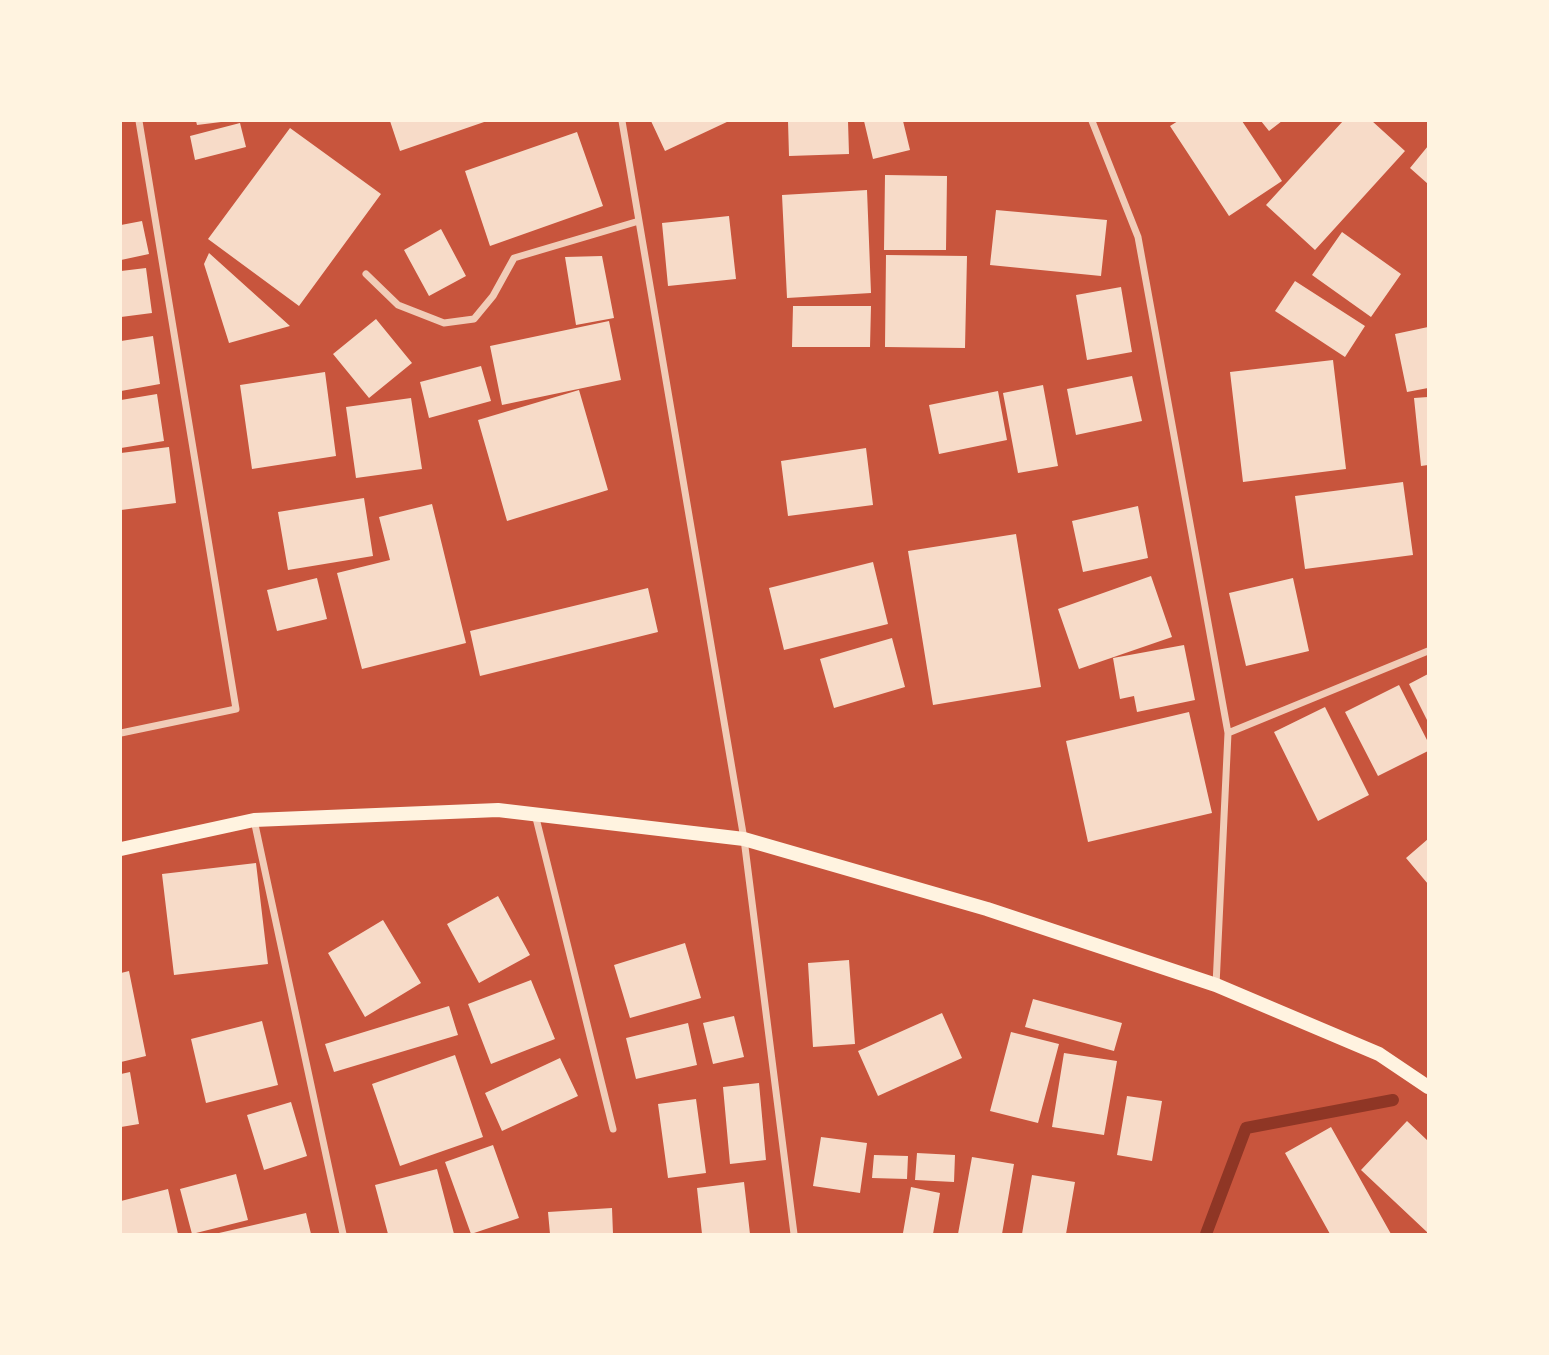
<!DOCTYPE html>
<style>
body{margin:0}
#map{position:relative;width:1549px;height:1355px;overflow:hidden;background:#c8553d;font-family:Inter,sans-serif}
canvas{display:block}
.frame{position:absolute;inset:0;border:122px solid #fff3e0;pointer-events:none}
</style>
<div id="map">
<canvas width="1549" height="1355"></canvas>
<div class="frame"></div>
</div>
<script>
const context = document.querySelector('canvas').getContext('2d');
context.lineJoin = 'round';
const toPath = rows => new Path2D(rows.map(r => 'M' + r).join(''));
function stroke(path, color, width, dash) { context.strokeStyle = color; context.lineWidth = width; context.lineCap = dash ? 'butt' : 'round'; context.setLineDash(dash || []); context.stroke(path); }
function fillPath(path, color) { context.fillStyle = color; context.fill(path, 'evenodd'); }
stroke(toPath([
 [1206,1234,1246,1128,1393,1100]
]), '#8f3625', 12);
fillPath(toPath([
 [196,121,221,121,221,122,197,125],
 [390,121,487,121,400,151],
 [651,121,729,121,665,151],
 [788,121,848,121,849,154,789,156],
 [864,121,903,121,910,150,873,159],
 [1178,121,1242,121,1282,181,1229,216,1170,126],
 [1261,121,1282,121,1269,131],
 [1343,121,1372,121,1405,151,1315,250,1266,205],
 [240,123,246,147,195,160,190,136],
 [290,128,381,194,299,306,208,239],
 [577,132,603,206,490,246,465,171],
 [1428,146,1428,184,1410,168],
 [885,175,947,176,946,250,884,250],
 [867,190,871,293,787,298,782,195],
 [996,210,1107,220,1101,276,990,265],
 [729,216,736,279,668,286,662,223],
 [142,221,149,254,121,260,121,225],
 [441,229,466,276,429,296,404,250],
 [1342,232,1401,274,1371,317,1312,275],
 [209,253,290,326,229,343,204,264],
 [886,255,967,256,965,348,885,347],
 [602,256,614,318,576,325,565,257],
 [146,268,152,313,121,317,121,271],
 [1295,281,1365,326,1345,357,1275,311],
 [1121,287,1132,352,1087,360,1076,295],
 [793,306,871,306,870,347,792,347],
 [376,319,412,363,369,398,333,354],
 [609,321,621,380,502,405,490,346],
 [1428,327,1428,388,1407,392,1395,334],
 [153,336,160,384,121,391,121,341],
 [1333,360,1346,469,1243,482,1230,372],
 [481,366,491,401,429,418,420,382],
 [325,372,336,456,252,469,240,385],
 [1132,376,1142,421,1076,435,1067,389],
 [1043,385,1058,466,1018,473,1003,393],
 [579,390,608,490,507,521,478,420],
 [998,391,1007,440,939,454,929,405],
 [157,394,164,441,121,448,121,400],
 [1428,397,1428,465,1421,466,1414,398],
 [411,398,422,469,356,478,346,407],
 [169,447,176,503,121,510,121,453],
 [866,448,873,505,788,516,781,461],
 [1403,482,1413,555,1305,569,1295,496],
 [364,498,373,556,288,570,278,512],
 [432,504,466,643,362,669,337,573,390,560,379,517],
 [1138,506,1148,558,1083,572,1072,521],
 [1016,534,1041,687,933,705,908,551],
 [873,562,888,624,784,650,769,588],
 [1151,576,1172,637,1079,669,1058,609],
 [317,578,327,619,277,631,267,590],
 [1293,578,1309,651,1246,666,1229,593],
 [648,588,658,632,480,676,470,631],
 [892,638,905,687,834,708,820,659],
 [1184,645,1195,700,1137,712,1134,696,1120,699,1113,658],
 [1428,674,1428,722,1409,684],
 [1399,685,1428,742,1428,751,1378,776,1345,712],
 [1325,707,1369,795,1318,821,1274,732],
 [1189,712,1212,813,1088,842,1066,741],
 [1428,839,1428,884,1406,858],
 [256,863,268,964,174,975,162,874],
 [498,896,530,955,479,983,447,924],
 [383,920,421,983,365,1017,328,953],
 [685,943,701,998,630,1018,614,965],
 [849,960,855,1044,813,1047,808,963],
 [129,971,146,1056,121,1062,121,973],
 [531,980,555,1039,491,1064,468,1004],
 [1033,999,1122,1023,1114,1051,1025,1027],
 [449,1006,458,1035,334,1072,325,1044],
 [942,1013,962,1058,878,1096,858,1051],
 [734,1016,744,1057,713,1064,703,1023],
 [262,1021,278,1085,206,1103,191,1039],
 [688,1023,697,1065,636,1079,626,1038],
 [1011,1032,1059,1044,1038,1123,990,1111],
 [1064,1053,1117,1061,1104,1135,1052,1127],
 [455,1055,483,1137,400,1166,372,1084],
 [560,1058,578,1096,502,1131,485,1093],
 [130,1072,139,1124,121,1127,121,1074],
 [759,1083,766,1160,730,1164,723,1087],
 [1127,1096,1162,1101,1152,1161,1117,1155],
 [696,1099,706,1173,668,1178,658,1104],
 [291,1102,307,1156,264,1170,247,1115],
 [1407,1121,1428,1141,1428,1233,1361,1170],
 [1331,1127,1391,1234,1330,1234,1285,1153],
 [821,1137,867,1143,860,1193,813,1186],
 [493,1145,519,1218,471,1234,445,1162],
 [917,1153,955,1155,954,1182,915,1180],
 [874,1155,908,1156,907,1179,872,1178],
 [972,1157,1014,1164,1002,1234,958,1234],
 [437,1169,454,1234,388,1234,375,1185],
 [236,1174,248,1220,192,1234,180,1189],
 [1032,1175,1075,1182,1066,1234,1022,1234],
 [744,1182,750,1234,702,1234,697,1188],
 [911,1187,940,1193,933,1234,903,1233],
 [168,1189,178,1234,121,1234,121,1201],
 [612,1208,613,1234,550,1234,548,1212],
 [306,1213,311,1234,219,1234,219,1233]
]), '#f7dbc8');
stroke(toPath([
 [622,121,744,839,794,1234],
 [1092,121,1138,237,1228,733,1216,985],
 [366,274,398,305,444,323,474,319,493,296,514,258,639,221],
 [121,733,236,709,139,121],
 [1228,733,1428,651],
 [535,814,613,1129],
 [254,820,343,1234]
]), '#f1ccb7', 7);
stroke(toPath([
 [121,849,254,820,498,810,744,839,987,909,1216,985,1379,1054,1428,1087]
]), '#fff3e0', 14);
</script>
